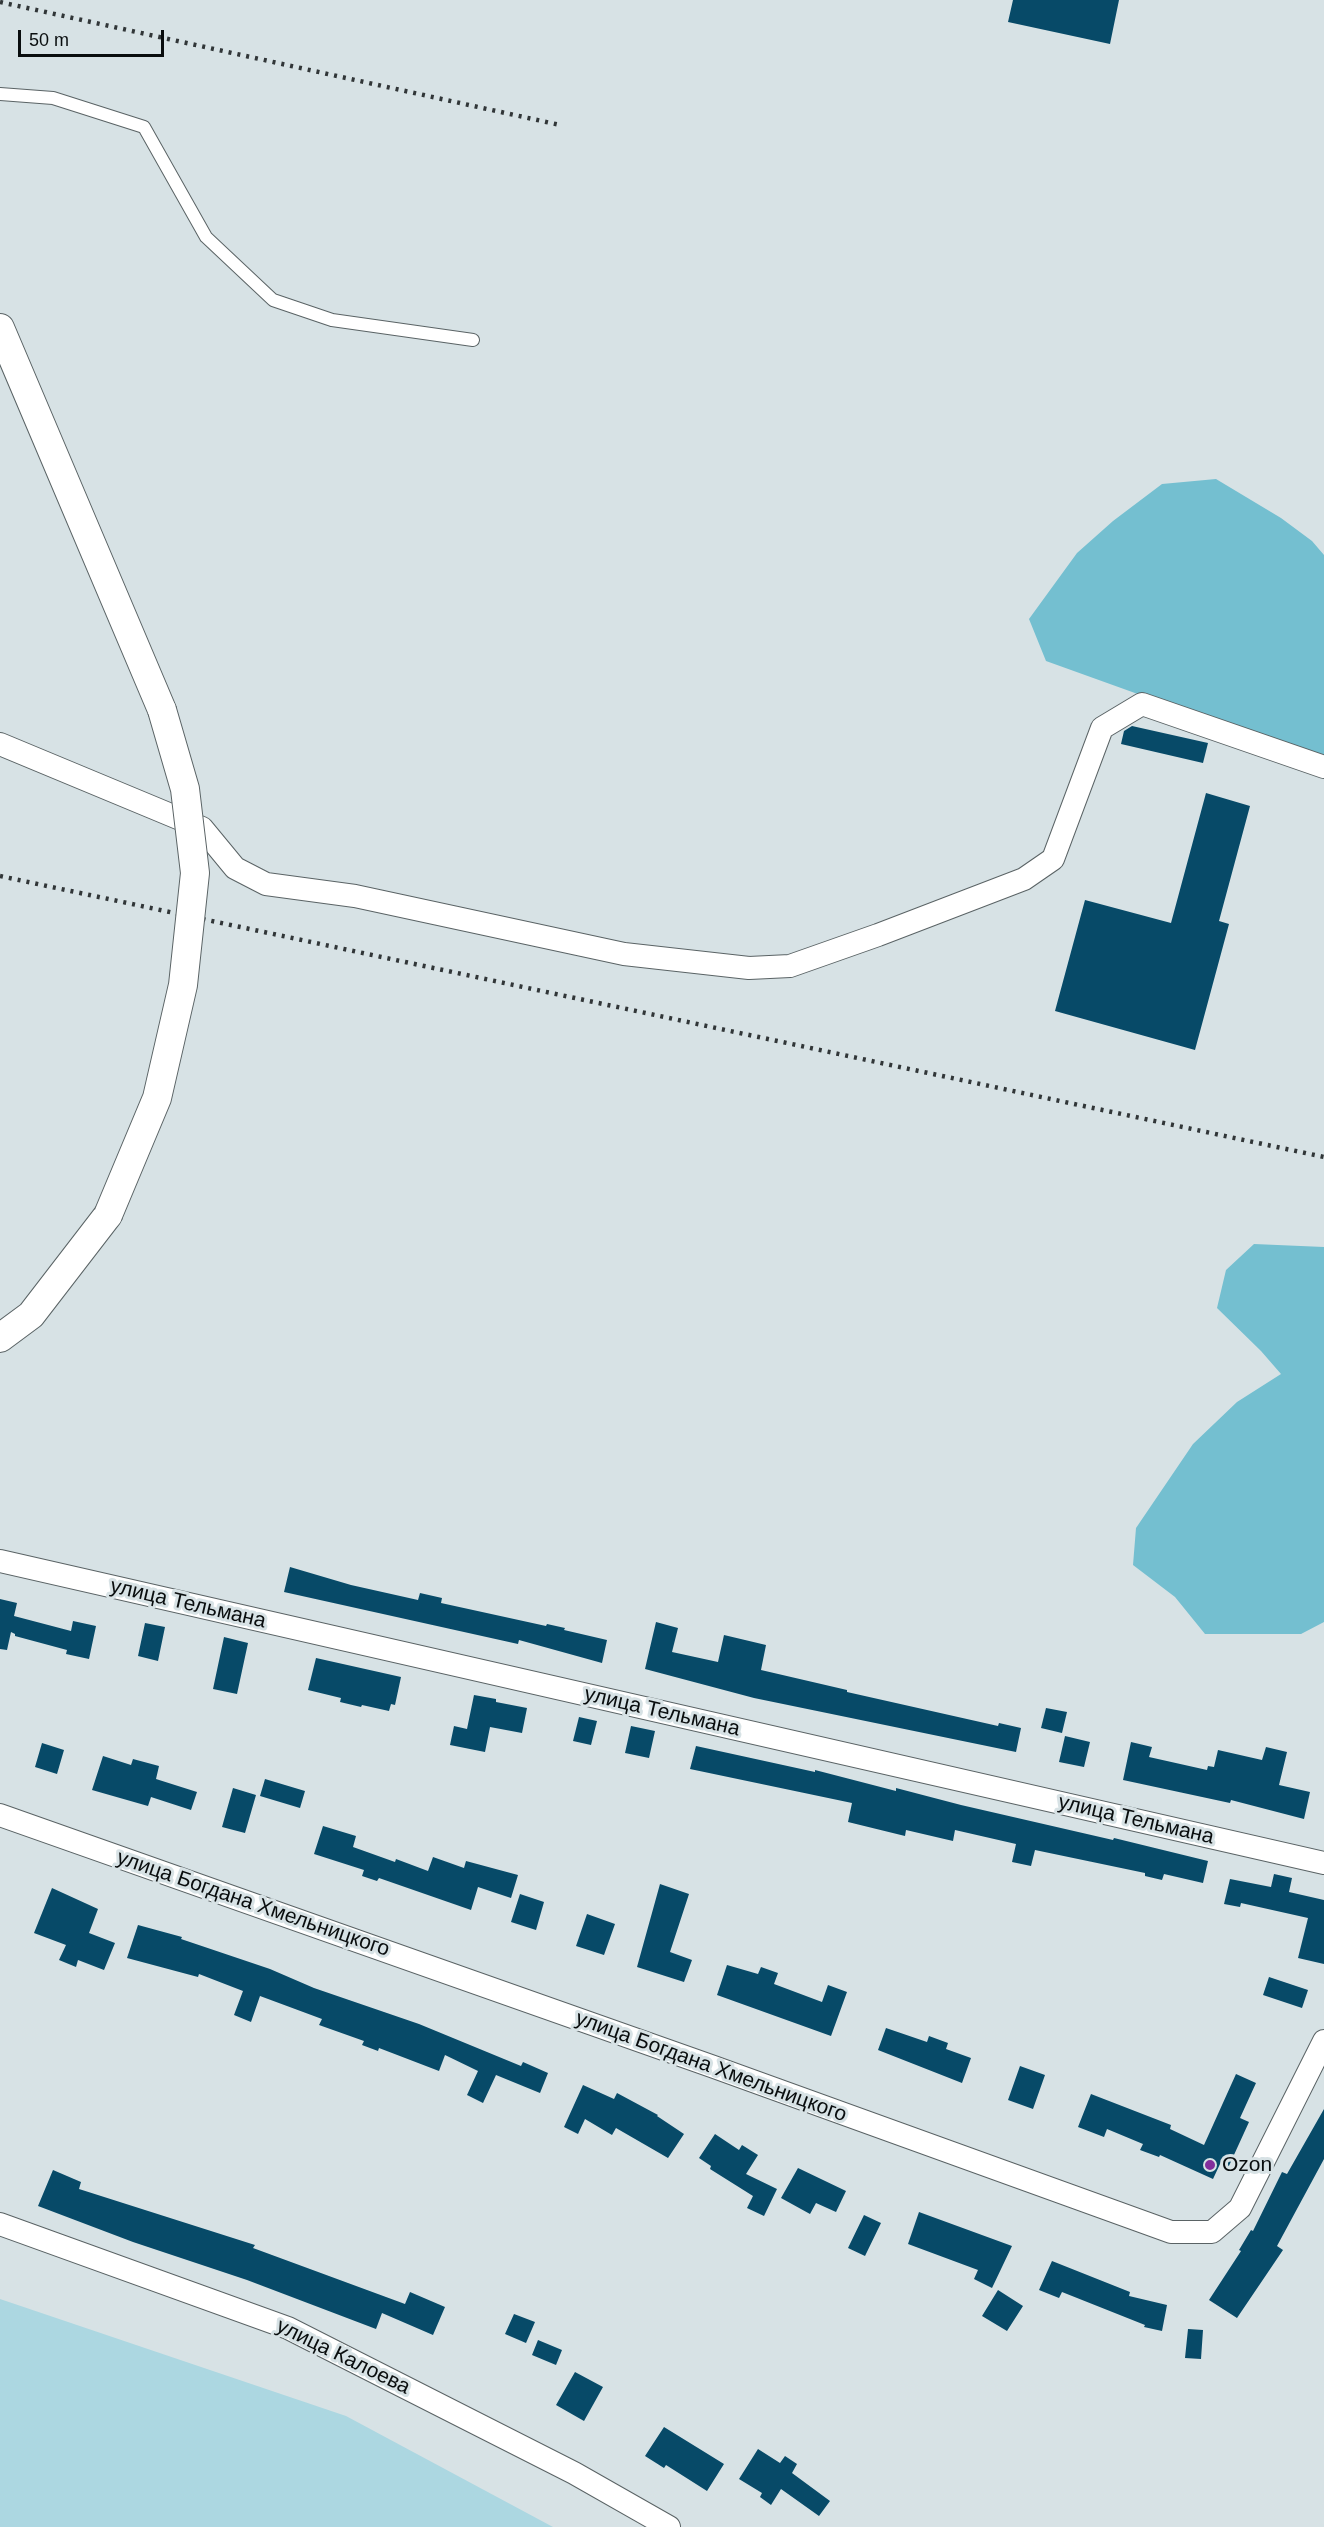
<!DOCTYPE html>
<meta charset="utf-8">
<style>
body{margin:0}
#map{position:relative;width:1324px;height:2527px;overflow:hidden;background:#d7e2e5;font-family:Helvetica,sans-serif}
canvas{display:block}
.scale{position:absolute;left:18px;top:30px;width:146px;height:27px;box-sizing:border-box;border:3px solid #090d0e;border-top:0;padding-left:8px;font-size:18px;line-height:21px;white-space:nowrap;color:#090d0e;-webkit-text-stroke:4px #d7e2e5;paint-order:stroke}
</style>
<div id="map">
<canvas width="1324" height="2527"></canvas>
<div class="scale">50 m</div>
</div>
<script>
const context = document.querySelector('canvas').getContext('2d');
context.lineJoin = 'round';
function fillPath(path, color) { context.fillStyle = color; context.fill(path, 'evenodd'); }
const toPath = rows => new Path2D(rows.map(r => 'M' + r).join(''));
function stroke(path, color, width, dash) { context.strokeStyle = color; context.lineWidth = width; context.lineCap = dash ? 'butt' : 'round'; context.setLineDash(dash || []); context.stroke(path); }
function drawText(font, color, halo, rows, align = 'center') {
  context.font = font + ' Helvetica,sans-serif'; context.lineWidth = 6; context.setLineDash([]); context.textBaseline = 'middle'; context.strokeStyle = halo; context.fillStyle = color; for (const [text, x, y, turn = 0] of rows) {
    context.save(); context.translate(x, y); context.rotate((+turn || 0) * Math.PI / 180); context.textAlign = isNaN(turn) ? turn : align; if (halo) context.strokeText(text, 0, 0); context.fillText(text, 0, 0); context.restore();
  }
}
fillPath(toPath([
 [0,2299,346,2416,553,2527,0,2527]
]), '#acd7e1');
fillPath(toPath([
 [1216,479,1281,518,1312,541,1324,555,1324,761,1046,661,1029,619,1077,553,1113,521,1162,484],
 [1254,1244,1324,1247,1324,1622,1301,1634,1205,1634,1175,1597,1133,1565,1136,1528,1193,1444,1237,1402,1281,1374,1261,1351,1217,1308,1226,1270]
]), '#74bfd0');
fillPath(toPath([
 [1013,0,1119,0,1110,44,1008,22],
 [1132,726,1208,743,1203,763,1121,744,1124,731],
 [1206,793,1250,806,1219,921,1229,924,1195,1050,1055,1011,1085,900,1171,923],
 [290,1567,351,1585,418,1600,420,1593,442,1598,441,1603,546,1626,547,1624,565,1628,564,1630,607,1640,602,1663,519,1640,518,1644,284,1592],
 [0,1599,17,1603,14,1616,71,1631,73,1621,96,1626,89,1659,66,1654,67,1650,15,1636,15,1634,11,1632,7,1650,0,1649],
 [656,1622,678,1628,672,1652,718,1662,724,1635,766,1645,761,1670,847,1690,847,1692,998,1726,999,1723,1021,1728,1016,1752,754,1698,645,1669],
 [145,1623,165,1627,158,1661,138,1656],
 [224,1637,248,1643,237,1694,213,1689],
 [316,1658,401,1677,395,1705,391,1704,389,1711,362,1705,361,1707,340,1702,341,1698,308,1690],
 [474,1695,496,1699,496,1702,527,1708,522,1733,490,1727,485,1752,450,1745,454,1726,467,1729],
 [1046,1708,1067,1712,1062,1733,1041,1728],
 [579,1717,597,1721,591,1745,573,1741],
 [631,1726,655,1731,649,1758,625,1753],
 [1065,1736,1090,1742,1084,1767,1059,1762],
 [1131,1742,1152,1747,1149,1757,1207,1770,1208,1766,1214,1767,1218,1750,1262,1760,1266,1747,1287,1752,1279,1785,1310,1792,1304,1819,1231,1800,1230,1803,1123,1780],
 [42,1743,64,1750,57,1774,35,1767],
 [696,1746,815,1772,815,1770,896,1791,896,1788,961,1805,1113,1840,1114,1838,1208,1861,1203,1883,1164,1874,1162,1880,1145,1876,1145,1873,1035,1850,1031,1866,1012,1862,1016,1844,955,1830,953,1841,906,1830,905,1836,848,1822,852,1803,690,1769],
 [103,1756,131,1765,133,1759,159,1766,156,1779,197,1792,191,1810,151,1797,148,1806,92,1790],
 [265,1779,305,1791,300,1808,260,1796],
 [233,1788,256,1795,245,1833,222,1827],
 [323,1826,356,1836,353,1847,395,1862,396,1859,428,1871,433,1857,464,1868,466,1861,518,1875,511,1898,478,1887,471,1910,379,1878,377,1881,362,1876,364,1870,314,1854],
 [1274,1874,1292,1878,1289,1892,1324,1900,1324,1964,1298,1958,1308,1918,1241,1903,1240,1907,1224,1904,1230,1879,1271,1887],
 [660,1884,689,1894,670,1952,692,1960,684,1982,637,1967],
 [52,1888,98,1909,89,1933,115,1943,104,1970,78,1960,76,1967,59,1960,66,1945,34,1933],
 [520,1894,544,1902,536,1930,511,1922],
 [587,1914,615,1924,604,1955,576,1946],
 [138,1925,182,1937,181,1939,270,1969,314,1988,419,2024,521,2066,523,2062,548,2073,540,2093,496,2075,483,2103,467,2095,478,2071,445,2055,439,2071,379,2048,378,2051,362,2045,364,2041,319,2025,322,2019,260,1996,251,2022,234,2015,243,1991,199,1974,198,1977,127,1958],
 [727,1965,758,1974,761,1967,778,1973,774,1984,822,2002,828,1985,847,1992,831,2036,717,1995],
 [1269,1977,1308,1990,1302,2008,1263,1995],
 [886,2028,927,2042,929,2036,948,2043,946,2049,971,2058,962,2083,878,2050],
 [1020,2066,1045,2075,1033,2109,1008,2100],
 [1236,2074,1256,2083,1240,2118,1249,2122,1228,2168,1220,2164,1213,2179,1160,2155,1159,2157,1140,2150,1143,2144,1107,2129,1104,2137,1078,2127,1091,2094,1171,2125,1170,2129,1204,2145],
 [583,2085,614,2099,617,2093,658,2115,657,2116,684,2134,668,2158,616,2128,612,2135,585,2119,578,2134,564,2127],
 [1324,2109,1324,2159,1277,2246,1283,2250,1237,2318,1209,2300,1241,2251,1239,2250,1251,2230,1253,2231,1282,2172,1287,2174],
 [715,2134,739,2150,742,2145,758,2155,746,2174,777,2189,764,2216,747,2208,753,2196,710,2169,711,2166,699,2158],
 [798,2168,846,2191,836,2212,816,2203,810,2214,781,2198],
 [53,2170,81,2182,79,2189,255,2245,253,2248,405,2304,410,2292,445,2307,433,2335,382,2313,376,2329,247,2280,133,2242,38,2206],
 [919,2212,1012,2246,992,2288,974,2279,978,2270,908,2244],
 [864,2215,881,2223,865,2256,848,2248],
 [1052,2261,1130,2292,1129,2296,1167,2305,1162,2331,1144,2327,1145,2325,1062,2292,1059,2298,1039,2290],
 [998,2290,1023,2306,1007,2331,982,2316],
 [514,2314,535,2322,526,2343,505,2334],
 [1188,2329,1203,2330,1201,2359,1185,2358],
 [538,2340,562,2350,556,2365,532,2355],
 [575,2372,603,2387,584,2421,556,2405],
 [664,2427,724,2464,707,2491,666,2465,664,2468,645,2456],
 [758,2449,780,2463,785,2456,797,2464,792,2473,830,2501,819,2516,781,2489,771,2505,760,2497,762,2493,739,2479]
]), '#074a68');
const service = toPath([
 [0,94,53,98,144,127,206,237,273,300,332,320,473,340]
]);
const minor = toPath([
 [0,744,202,828,235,868,266,884,355,896,624,954,749,968,790,966,878,935,1024,879,1053,859,1102,728,1142,704,1324,767],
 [0,1561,1324,1863],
 [0,1815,714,2067,1171,2232,1212,2232,1240,2208,1324,2041],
 [0,2224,288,2328,574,2473,669,2527]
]);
const tertiary = toPath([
 [0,328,162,710],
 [0,1338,31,1315,108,1215]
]);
stroke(service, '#5a6365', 14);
stroke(minor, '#5a6365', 24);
stroke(tertiary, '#5a6365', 30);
stroke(service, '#fff', 12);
stroke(minor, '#fff', 22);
stroke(tertiary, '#fff', 28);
stroke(toPath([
 [0,2,560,125],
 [0,876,1324,1157]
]), '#313638', 4.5, [3, 6]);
const tertiaryBridge = toPath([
 [108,1215,157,1098,183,985,195,873,185,789,162,710]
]);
stroke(tertiaryBridge, '#5a6365', 30, []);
stroke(tertiaryBridge, '#fff', 28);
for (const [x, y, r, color] of [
 [1210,2165,6,"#822e9c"]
]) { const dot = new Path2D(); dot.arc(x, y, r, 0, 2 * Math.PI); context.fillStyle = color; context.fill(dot); stroke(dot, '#d7e2e5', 2); }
drawText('21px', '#090d0e', '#d7e2e5', [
 ["улица Тельмана",188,1604,13],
 ["улица Тельмана",662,1712,13],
 ["улица Тельмана",1136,1820,13],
 ["улица Богдана Хмельницкого",253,1904,19],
 ["улица Богдана Хмельницкого",711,2067,20],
 ["улица Калоева",343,2357,26]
]);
drawText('21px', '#090d0e', '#d7e2e5', [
 ["Ozon",1222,2165]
], 'left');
</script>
